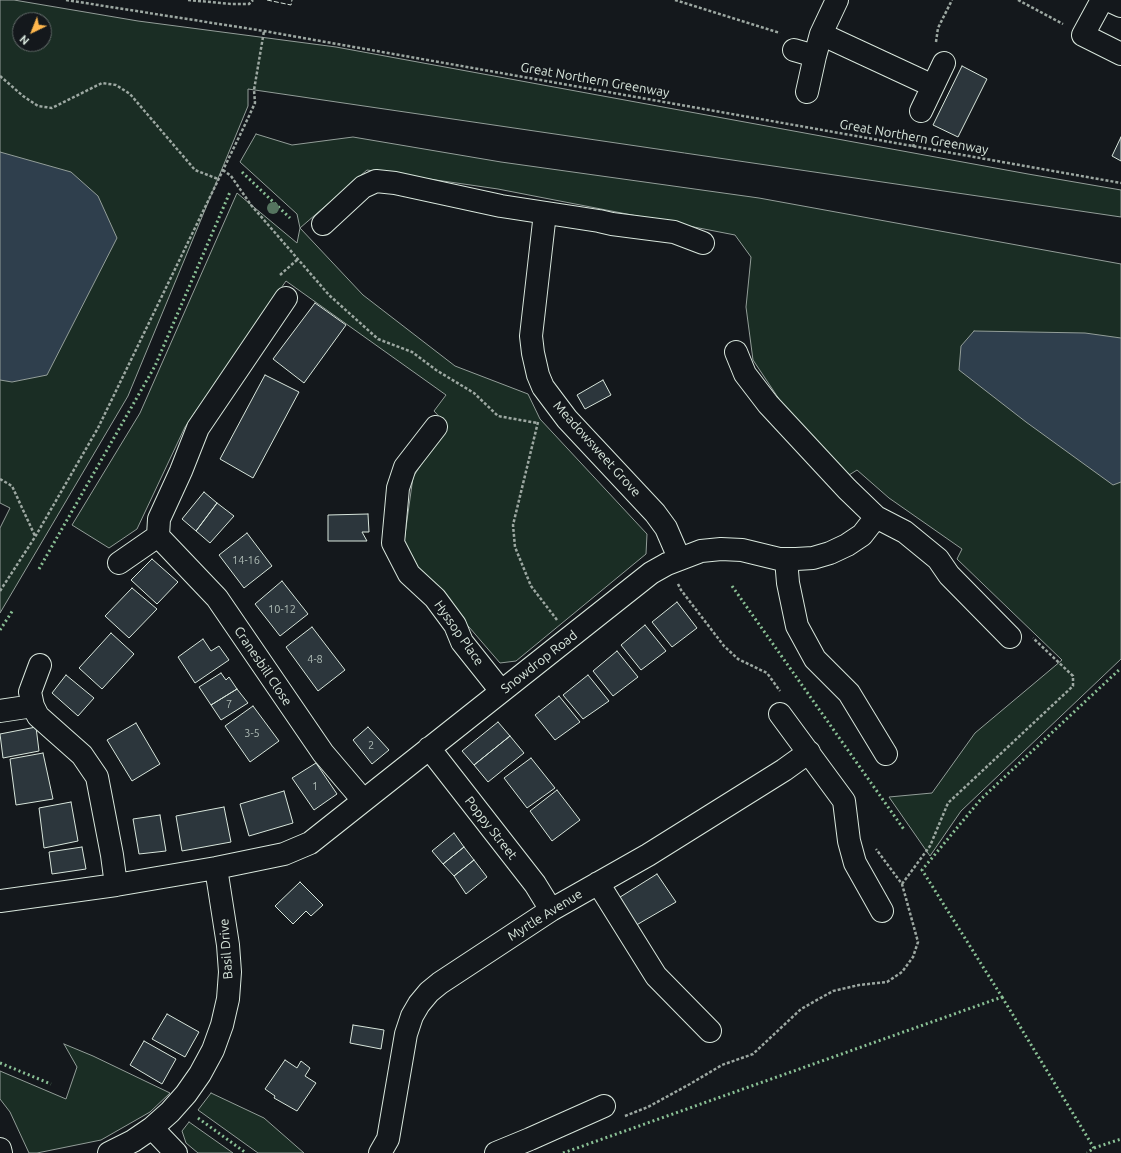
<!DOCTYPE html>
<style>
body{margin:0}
#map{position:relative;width:1121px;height:1153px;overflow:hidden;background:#14181c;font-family:Ubuntu,sans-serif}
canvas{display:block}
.north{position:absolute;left:12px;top:12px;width:40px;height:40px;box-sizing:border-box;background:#14181c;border:1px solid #626a69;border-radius:50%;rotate:223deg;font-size:11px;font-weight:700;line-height:16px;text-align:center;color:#d8e6dc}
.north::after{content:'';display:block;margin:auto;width:14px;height:18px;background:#ffb74d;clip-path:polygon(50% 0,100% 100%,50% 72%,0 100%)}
</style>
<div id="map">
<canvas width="1121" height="1153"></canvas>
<div class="north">N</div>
</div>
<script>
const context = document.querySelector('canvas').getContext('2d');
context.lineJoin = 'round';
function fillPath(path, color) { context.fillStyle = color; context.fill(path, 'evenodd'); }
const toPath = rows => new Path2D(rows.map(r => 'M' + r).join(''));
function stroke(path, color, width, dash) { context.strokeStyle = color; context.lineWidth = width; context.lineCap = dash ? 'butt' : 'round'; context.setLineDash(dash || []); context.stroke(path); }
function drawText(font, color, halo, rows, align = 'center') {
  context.font = font + ' Ubuntu,sans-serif'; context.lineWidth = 3; context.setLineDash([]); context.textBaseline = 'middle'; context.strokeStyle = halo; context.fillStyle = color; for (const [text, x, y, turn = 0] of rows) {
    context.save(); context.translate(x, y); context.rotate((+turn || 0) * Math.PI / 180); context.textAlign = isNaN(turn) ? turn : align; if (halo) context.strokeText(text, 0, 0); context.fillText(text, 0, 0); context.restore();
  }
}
const green = toPath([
 [0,0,14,0,138,21,336,47,1028,174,1121,190,1121,217,248,89,248,106,128,396,0,613,0,528,10,508,0,503,0,0],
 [20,20,44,20,44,44,20,44,20,20],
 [256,134,292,145,353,137,501,162,759,198,1121,264,1121,659,961,811,930,856,889,797,932,793,975,733,1062,660,957,559,962,549,889,498,857,470,849,475,787,411,753,360,746,307,751,257,735,235,498,189,367,170,300,228,363,295,455,366,528,394,540,419,647,534,646,554,516,661,500,663,469,627,417,572,404,542,413,477,447,425,434,411,446,395,286,281,185,427,137,529,109,548,72,525,140,413,237,193,297,243,300,228,297,214,240,162,256,134],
 [64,1044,93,1056,170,1093,150,1112,101,1140,37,1153,29,1153,10,1112,0,1099,0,1071,66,1099,77,1067,64,1044],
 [211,1093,264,1118,304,1153,258,1153,198,1110,211,1093],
 [189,1122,233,1153,198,1153,186,1143,182,1131,189,1122]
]);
fillPath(green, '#1a2d24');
stroke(green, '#939e99', 1);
const water = toPath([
 [0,152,71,172,98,196,117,238,47,375,12,382,0,380,0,152],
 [974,331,1085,333,1121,338,1121,482,1113,485,1026,422,959,370,961,346,974,331]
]);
fillPath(water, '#2f3f4d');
stroke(water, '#939e99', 1);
const building = toPath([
 [962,66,987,79,958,137,933,125,962,66],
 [1121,137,1121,161,1112,156,1121,137],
 [315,303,346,325,304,383,273,359,315,303],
 [265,375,299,392,253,478,220,459,265,375],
 [603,380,611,395,585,409,577,395,603,380],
 [204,492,217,503,196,531,182,519,204,492],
 [217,503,234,516,210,543,196,531,217,503],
 [368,514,369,532,362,532,367,541,328,541,328,515,368,514],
 [247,533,272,566,244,588,219,555,247,533],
 [152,559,178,582,157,604,131,580,152,559],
 [282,581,308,614,280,636,255,604,282,581],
 [132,588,157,609,129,638,105,616,132,588],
 [677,602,697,628,672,647,652,622,677,602],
 [645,625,666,651,641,670,621,645,645,625],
 [312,627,345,670,318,691,286,647,312,627],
 [111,633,134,654,102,689,79,668,111,633],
 [203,639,211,651,219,646,229,660,195,683,178,657,203,639],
 [617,651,638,677,613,696,593,671,617,651],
 [221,673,226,680,229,677,237,689,211,705,199,687,221,673],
 [66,675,94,698,78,716,52,693,66,675],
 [588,675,609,701,583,719,563,695,588,675],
 [237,689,248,703,221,720,211,705,237,689],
 [559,696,580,722,555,740,535,715,559,696],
 [253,706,279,741,250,762,225,726,253,706],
 [498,722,510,736,474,765,462,751,498,722],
 [136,723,160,764,132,781,107,740,136,723],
 [36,727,39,751,3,758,0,734,36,727],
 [368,727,389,750,372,764,353,740,368,727],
 [510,736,524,753,488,782,474,765,510,736],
 [43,753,53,799,16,805,10,759,43,753],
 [531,758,555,788,527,808,504,778,531,758],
 [316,763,337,794,314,810,292,778,316,763],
 [557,790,580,820,552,841,530,811,557,790],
 [284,791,293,823,249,836,240,804,284,791],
 [71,802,78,841,44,848,39,808,71,802],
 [224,807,231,842,182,851,176,816,224,807],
 [160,815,166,851,139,854,133,819,160,815],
 [454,833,464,847,443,864,432,851,454,833],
 [82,847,86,869,52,874,49,852,82,847],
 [464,847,474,860,454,876,443,864,464,847],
 [474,860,487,877,466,894,454,876,474,860],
 [657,874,676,902,633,927,617,899,657,874],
 [300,882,323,905,311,916,306,911,293,924,275,906,300,882],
 [167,1014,199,1032,185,1057,152,1039,167,1014],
 [353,1025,384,1030,381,1049,350,1043,353,1025],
 [144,1041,176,1059,162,1084,130,1065,144,1041],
 [285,1060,297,1068,301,1061,310,1068,305,1076,316,1083,297,1111,274,1098,275,1096,265,1089,285,1060]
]);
fillPath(building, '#2c363c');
stroke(building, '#d8e6dc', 1);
const minor = toPath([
 [1102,0,1083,35,1121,54],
 [1108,0,1121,6],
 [821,34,933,86,944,63],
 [794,50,815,56],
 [807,92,815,56,821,34,837,0],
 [921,111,933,86],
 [545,213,531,336,533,353,538,375,543,387,567,419,655,513,666,528,679,558],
 [323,224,363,187,376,181,395,183,501,206,599,221,612,224,674,232,703,243],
 [286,298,198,428,181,471,159,519,158,536,217,598,323,753,363,800],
 [736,352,745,374,768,404,847,489,876,517,905,532,938,559,949,575,1010,637],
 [436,427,405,467,398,488,393,543,409,574,435,598,455,625,462,642,501,691],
 [786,559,788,583,797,626,815,659,849,693,886,754],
 [119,563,158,536],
 [40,665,30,692,33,706,38,716,82,755,97,777,112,855,116,885],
 [0,711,33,706],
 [780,714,844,801,849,841,855,863,882,911],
 [429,748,535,884,551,910],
 [598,883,656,976,710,1031],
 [0,901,116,885,216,868,284,854,310,843,651,573,667,564,701,551,721,549,742,550,779,559,796,559,813,558,830,553,847,545,862,535,876,517],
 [152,1128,176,1153],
 [0,1149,1,1153],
 [109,1153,133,1141,152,1128,170,1112,186,1094,200,1074,213,1050,222,1025,228,999,230,972,228,945,216,868],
 [380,1153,388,1139,406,1034,412,1016,419,1004,429,992,440,983,551,910,648,855,784,770,809,752],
 [496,1153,530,1139,604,1106]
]);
stroke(minor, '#d8e6dc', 24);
stroke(toPath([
 [66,0,264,31,1121,183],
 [188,0,232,4,249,4,253,0],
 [675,0,780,33],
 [1018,0,1063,24],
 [936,42,938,28,952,0],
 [0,76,23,96,38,106,52,108,102,83,116,85,130,94,195,170,218,179],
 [913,147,917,134],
 [223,170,231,176,251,205,329,295,378,339,412,352,436,370,474,393,498,416,537,423],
 [280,275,298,259],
 [538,422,513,525,515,547,531,586,557,620],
 [0,479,12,486,35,536],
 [678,584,681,590,724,646,738,659,767,673,780,691],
 [0,591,35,537,98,428,241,133,255,103,254,90,264,31],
 [902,884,930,846,948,803,1073,686,1073,676,1033,638],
 [625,1116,648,1107,690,1084,722,1065,753,1054,801,1009,833,991,859,985,887,982,902,972,913,957,918,942,902,884,876,849]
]), '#9da8a2', 2.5, [3, 2]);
stroke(minor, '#14181c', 22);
stroke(toPath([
 [242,172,290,218],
 [39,569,155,366,230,192],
 [732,586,905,831],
 [0,630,13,610],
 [1002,997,1094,1148,1087,1153],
 [0,1063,51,1084],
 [198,1118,246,1153],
 [1094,1148,1121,1139],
 [563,1153,1002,997,922,870,981,799,1121,668]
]), '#8ac095', 3, [2, 3]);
stroke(toPath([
 [267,0,291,5,292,0]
]), '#d8e6dc', 1, [5, 2]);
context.fillStyle = '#55745f';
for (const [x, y] of [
 [273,208]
]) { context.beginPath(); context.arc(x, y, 6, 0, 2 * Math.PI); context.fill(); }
drawText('11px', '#adbab4', null, [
 ["14-16",246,560],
 ["10-12",282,609],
 ["4-8",315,659],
 ["7",229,704],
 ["3-5",252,733],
 ["2",371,745],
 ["1",315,786]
]);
drawText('13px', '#d8e6dc', '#14181c', [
 ["Great Northern Greenway",595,80,10],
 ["Great Northern Greenway",914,137,10],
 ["Meadowsweet Grove",597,449,48],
 ["Hyssop Place",459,633,55],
 ["Snowdrop Road",539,662,-38],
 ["Cranesbill Close",263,666,56],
 ["Poppy Street",491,828,52],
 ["Myrtle Avenue",545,915,-32],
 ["Basil Drive",226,949,-94]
]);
</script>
